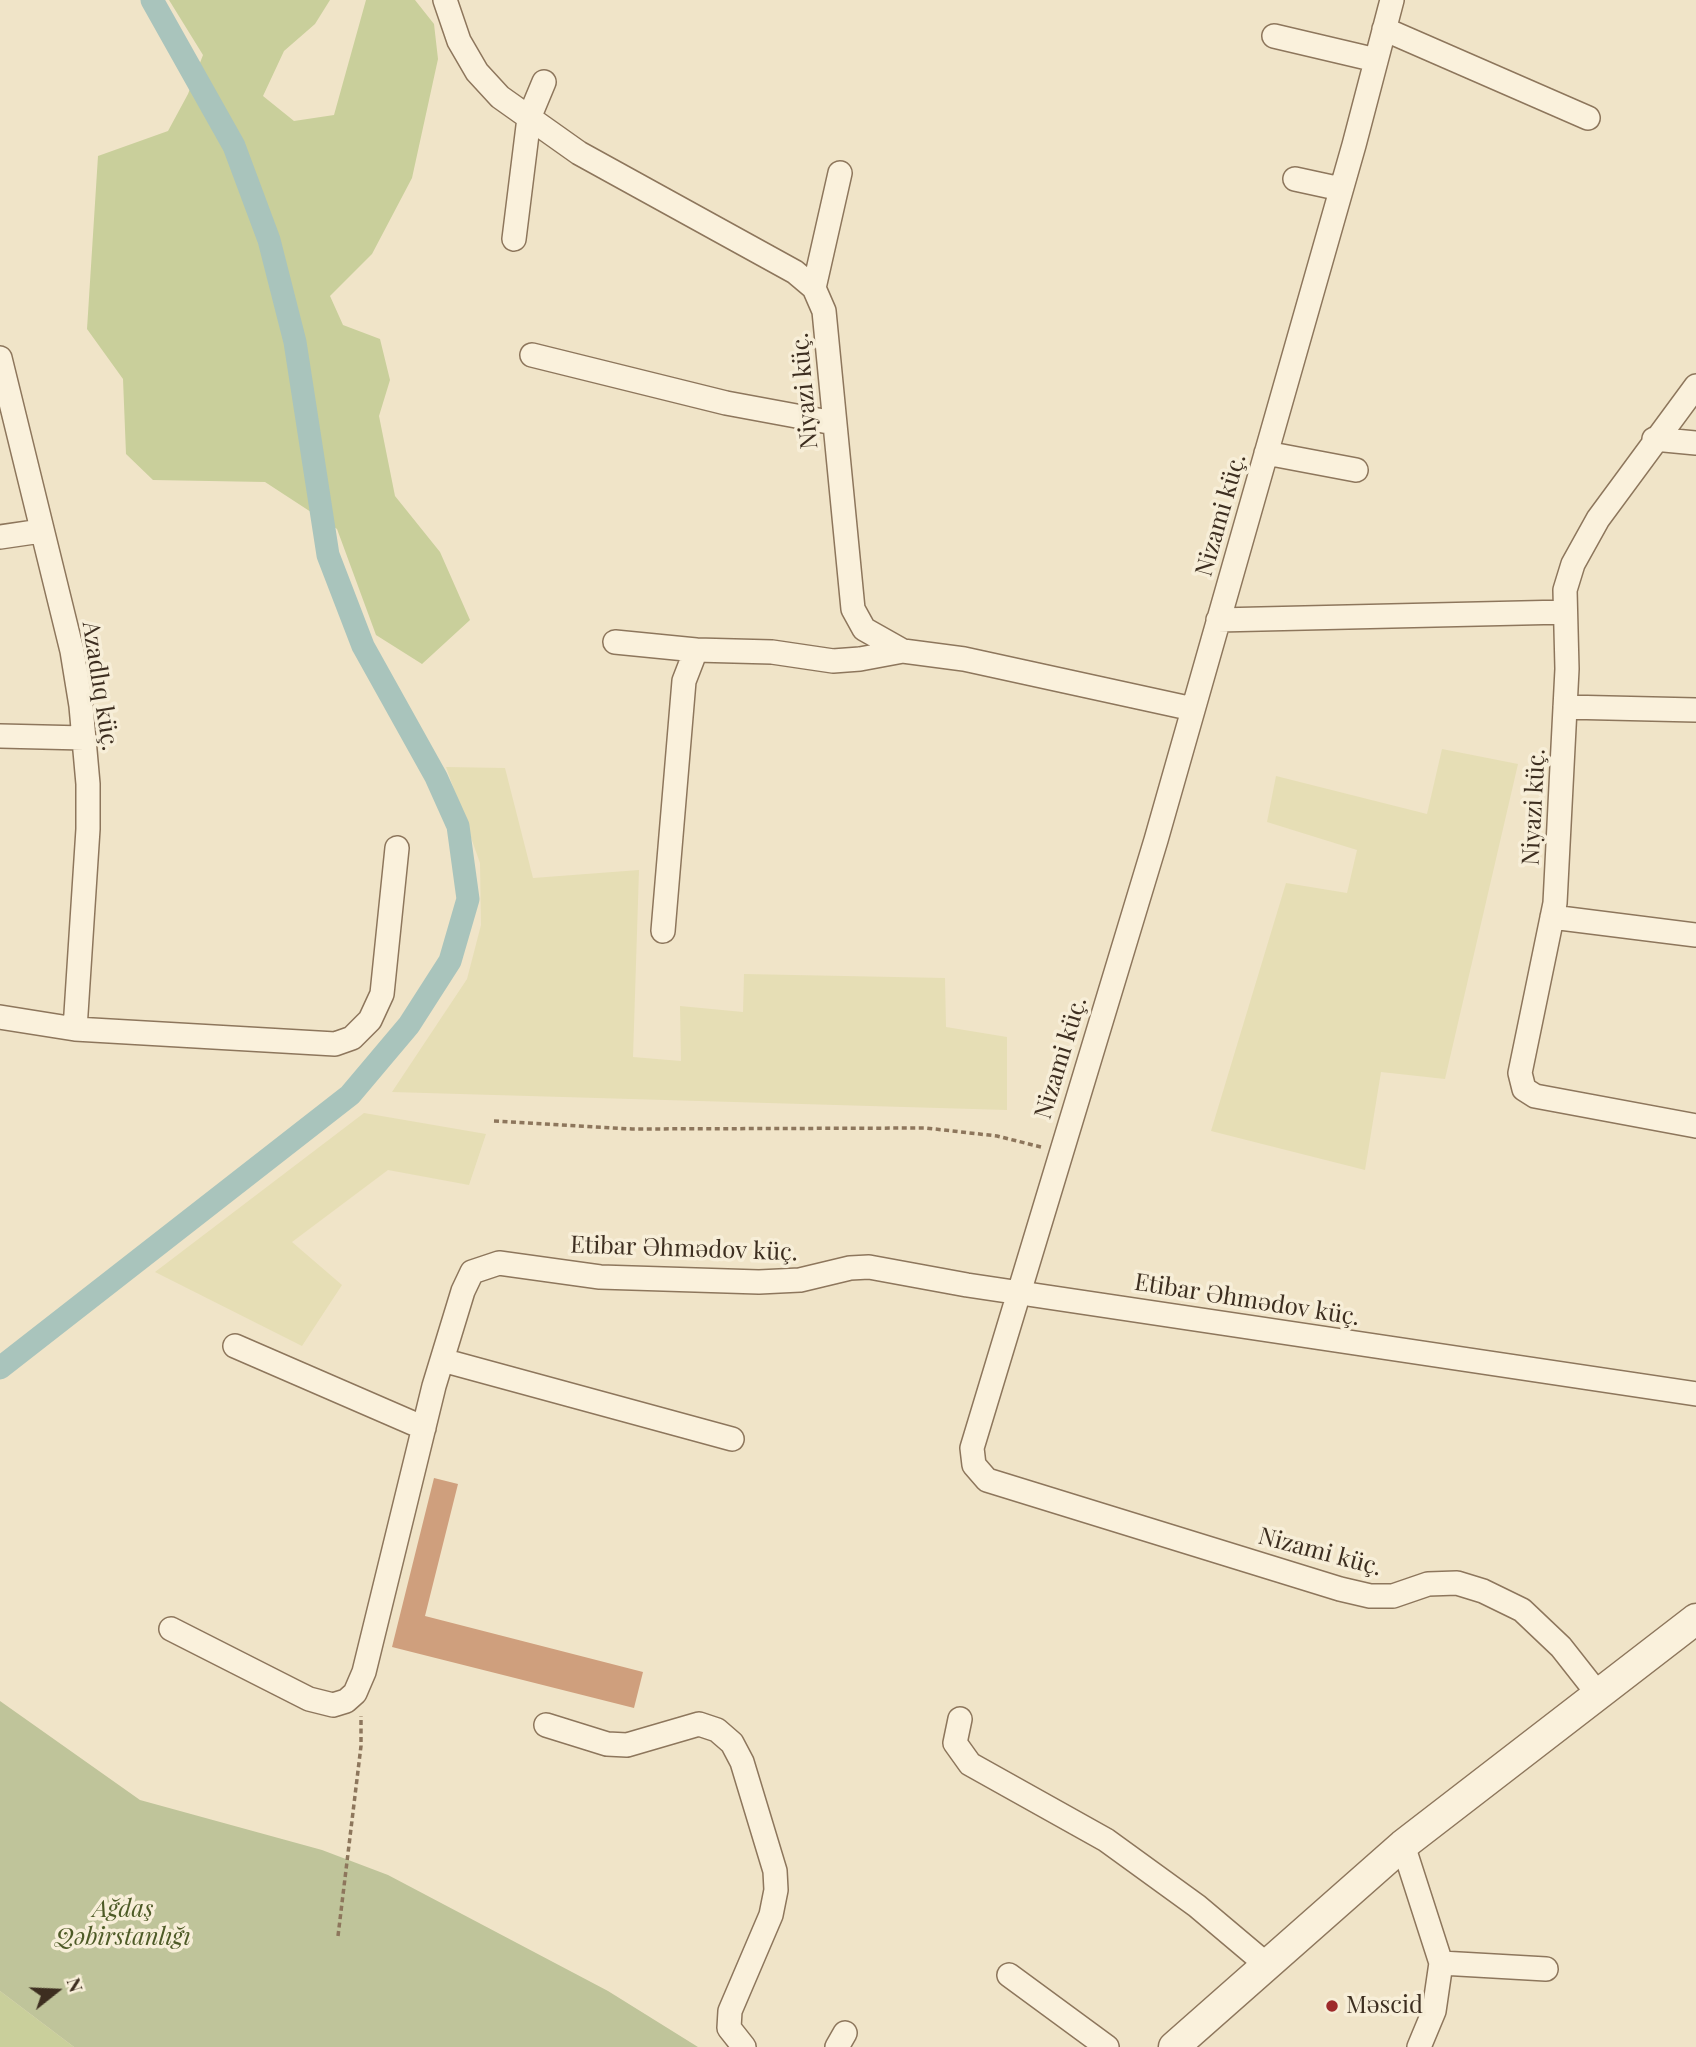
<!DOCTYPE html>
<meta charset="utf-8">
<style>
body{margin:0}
#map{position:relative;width:1696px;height:2047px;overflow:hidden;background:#f0e4c8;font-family:"Playfair Display",serif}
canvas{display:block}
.north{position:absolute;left:21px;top:1956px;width:70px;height:70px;-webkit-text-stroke:5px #f7eed8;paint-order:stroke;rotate:72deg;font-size:19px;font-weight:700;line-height:28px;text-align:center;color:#3d2e20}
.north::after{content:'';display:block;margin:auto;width:24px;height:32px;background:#3d2e20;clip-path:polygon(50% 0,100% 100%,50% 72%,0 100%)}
</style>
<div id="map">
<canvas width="1696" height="2047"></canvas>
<div class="north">N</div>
</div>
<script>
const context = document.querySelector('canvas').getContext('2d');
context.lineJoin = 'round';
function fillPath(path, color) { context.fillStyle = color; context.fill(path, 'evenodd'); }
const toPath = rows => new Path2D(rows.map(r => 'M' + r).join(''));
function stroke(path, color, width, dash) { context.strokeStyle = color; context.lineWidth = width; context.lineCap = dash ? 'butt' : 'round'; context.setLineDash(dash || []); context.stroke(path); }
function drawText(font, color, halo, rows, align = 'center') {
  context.font = font + ' "Playfair Display",serif'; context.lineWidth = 7; context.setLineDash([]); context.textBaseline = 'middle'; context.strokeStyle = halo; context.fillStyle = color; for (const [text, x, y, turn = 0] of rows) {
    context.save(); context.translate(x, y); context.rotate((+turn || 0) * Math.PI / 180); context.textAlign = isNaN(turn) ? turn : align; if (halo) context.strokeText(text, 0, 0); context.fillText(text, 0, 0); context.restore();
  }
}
fillPath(toPath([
 [1442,749,1518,764,1445,1079,1381,1072,1365,1170,1211,1131,1286,883,1347,893,1357,850,1267,822,1276,776,1427,814],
 [446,767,505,768,533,878,639,870,633,1057,681,1061,680,1006,743,1012,744,974,945,978,946,1027,1007,1037,1007,1110,392,1092,467,979,481,925,480,863],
 [364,1113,486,1134,469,1185,388,1170,292,1242,342,1285,302,1346,155,1272]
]), '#e6deb5');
fillPath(toPath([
 [169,0,330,0,315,24,284,51,263,96,294,121,334,115,366,0,415,0,434,24,438,59,412,178,372,254,330,296,343,325,380,339,390,380,379,416,395,496,440,552,470,620,422,664,376,635,337,529,265,482,153,480,126,454,123,379,87,329,98,156,168,131,188,94,203,55],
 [0,1991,74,2047,0,2047]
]), '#c9cf9b');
fillPath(toPath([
 [0,1701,140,1800,322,1850,388,1875,608,1991,698,2047,74,2047,0,1991]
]), '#bfc49a');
stroke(toPath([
 [0,1368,350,1095,409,1025,450,961,468,899,458,826,436,777,363,646,328,555,295,342,269,240,234,146,152,0]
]), '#a9c4bc', 23);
fillPath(toPath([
 [434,1478,458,1484,425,1616,643,1672,634,1708,392,1647]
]), '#cf9f7d');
const minor = toPath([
 [445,0,459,41,477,72,500,97,579,153,795,272,814,288,824,311,853,609,864,629,903,651,964,659,1193,709],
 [1392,0,1354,145,1156,840,972,1448,974,1465,987,1480,1340,1589,1370,1596,1393,1596,1428,1584,1457,1583,1483,1591,1522,1610,1561,1647,1598,1694],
 [1384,29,1588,118],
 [1274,36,1376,60],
 [1295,179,1341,189],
 [514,239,529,118,544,82],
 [814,288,840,173],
 [532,355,726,403,834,423],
 [0,358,72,651,81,706,88,784,88,829,75,1029],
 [1696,386,1598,519,1573,564,1565,590,1567,669,1555,903,1520,1073,1524,1089,1535,1096,1696,1126],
 [1654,439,1696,443],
 [1266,453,1356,470],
 [0,537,41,531],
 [1218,620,1565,612],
 [615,642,696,650],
 [1565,707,1696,710],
 [0,736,84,738],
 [1552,917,1696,935],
 [663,931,684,681,696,650,772,652,833,661,860,659,903,651],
 [0,1017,75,1029,335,1044,352,1038,370,1020,382,994,397,848],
 [235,1346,424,1428],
 [442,1360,732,1439],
 [171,1629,309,1699,333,1705,346,1701,355,1693,364,1672,434,1386,463,1291,472,1272,499,1263,600,1277,759,1282,800,1280,850,1268,869,1267,967,1285,1696,1394],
 [960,1719,955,1743,970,1764,1106,1840,1197,1906,1267,1965],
 [546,1725,607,1744,627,1745,699,1724,717,1730,732,1743,742,1762,775,1871,776,1890,771,1915,730,2011,729,2028,744,2047],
 [1403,1845,1441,1963,1434,2011,1419,2047],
 [1441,1963,1546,1969],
 [1009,1975,1107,2047],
 [837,2047,845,2033]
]);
const tertiary = toPath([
 [1174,2047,1403,1845,1696,1619]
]);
stroke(minor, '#8d765c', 26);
stroke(tertiary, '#8d765c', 33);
stroke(toPath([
 [494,1121,632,1129,926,1128,997,1136,1041,1147],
 [338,1936,361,1746,361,1716]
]), '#8d765c', 3.5, [5, 3.5]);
stroke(minor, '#faf1dc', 23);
stroke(tertiary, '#faf1dc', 30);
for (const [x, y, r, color] of [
 [1332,2006,7,"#9e2a2b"]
]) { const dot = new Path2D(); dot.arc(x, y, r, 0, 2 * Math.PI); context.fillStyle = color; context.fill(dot); stroke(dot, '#f7eed8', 2.5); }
drawText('24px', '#3d2e20', '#f7eed8', [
 ["Niyazi küç.",805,391,-95],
 ["Nizami küç.",1221,515,-74],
 ["Azadlıq küç.",100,686,81],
 ["Niyazi küç.",1534,807,-87],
 ["Nizami küç.",1061,1058,-73],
 ["Etibar Əhmədov küç.",684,1249,2],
 ["Etibar Əhmədov küç.",1247,1300,9],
 ["Nizami küç.",1320,1552,15]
]);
drawText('italic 24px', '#4d5a26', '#f7eed8', [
 ["Ağdaş",123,1910],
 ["Qəbirstanlığı",123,1938]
]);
drawText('24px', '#3d2e20', '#f7eed8', [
 ["Məscid",1346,2006]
], 'left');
</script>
